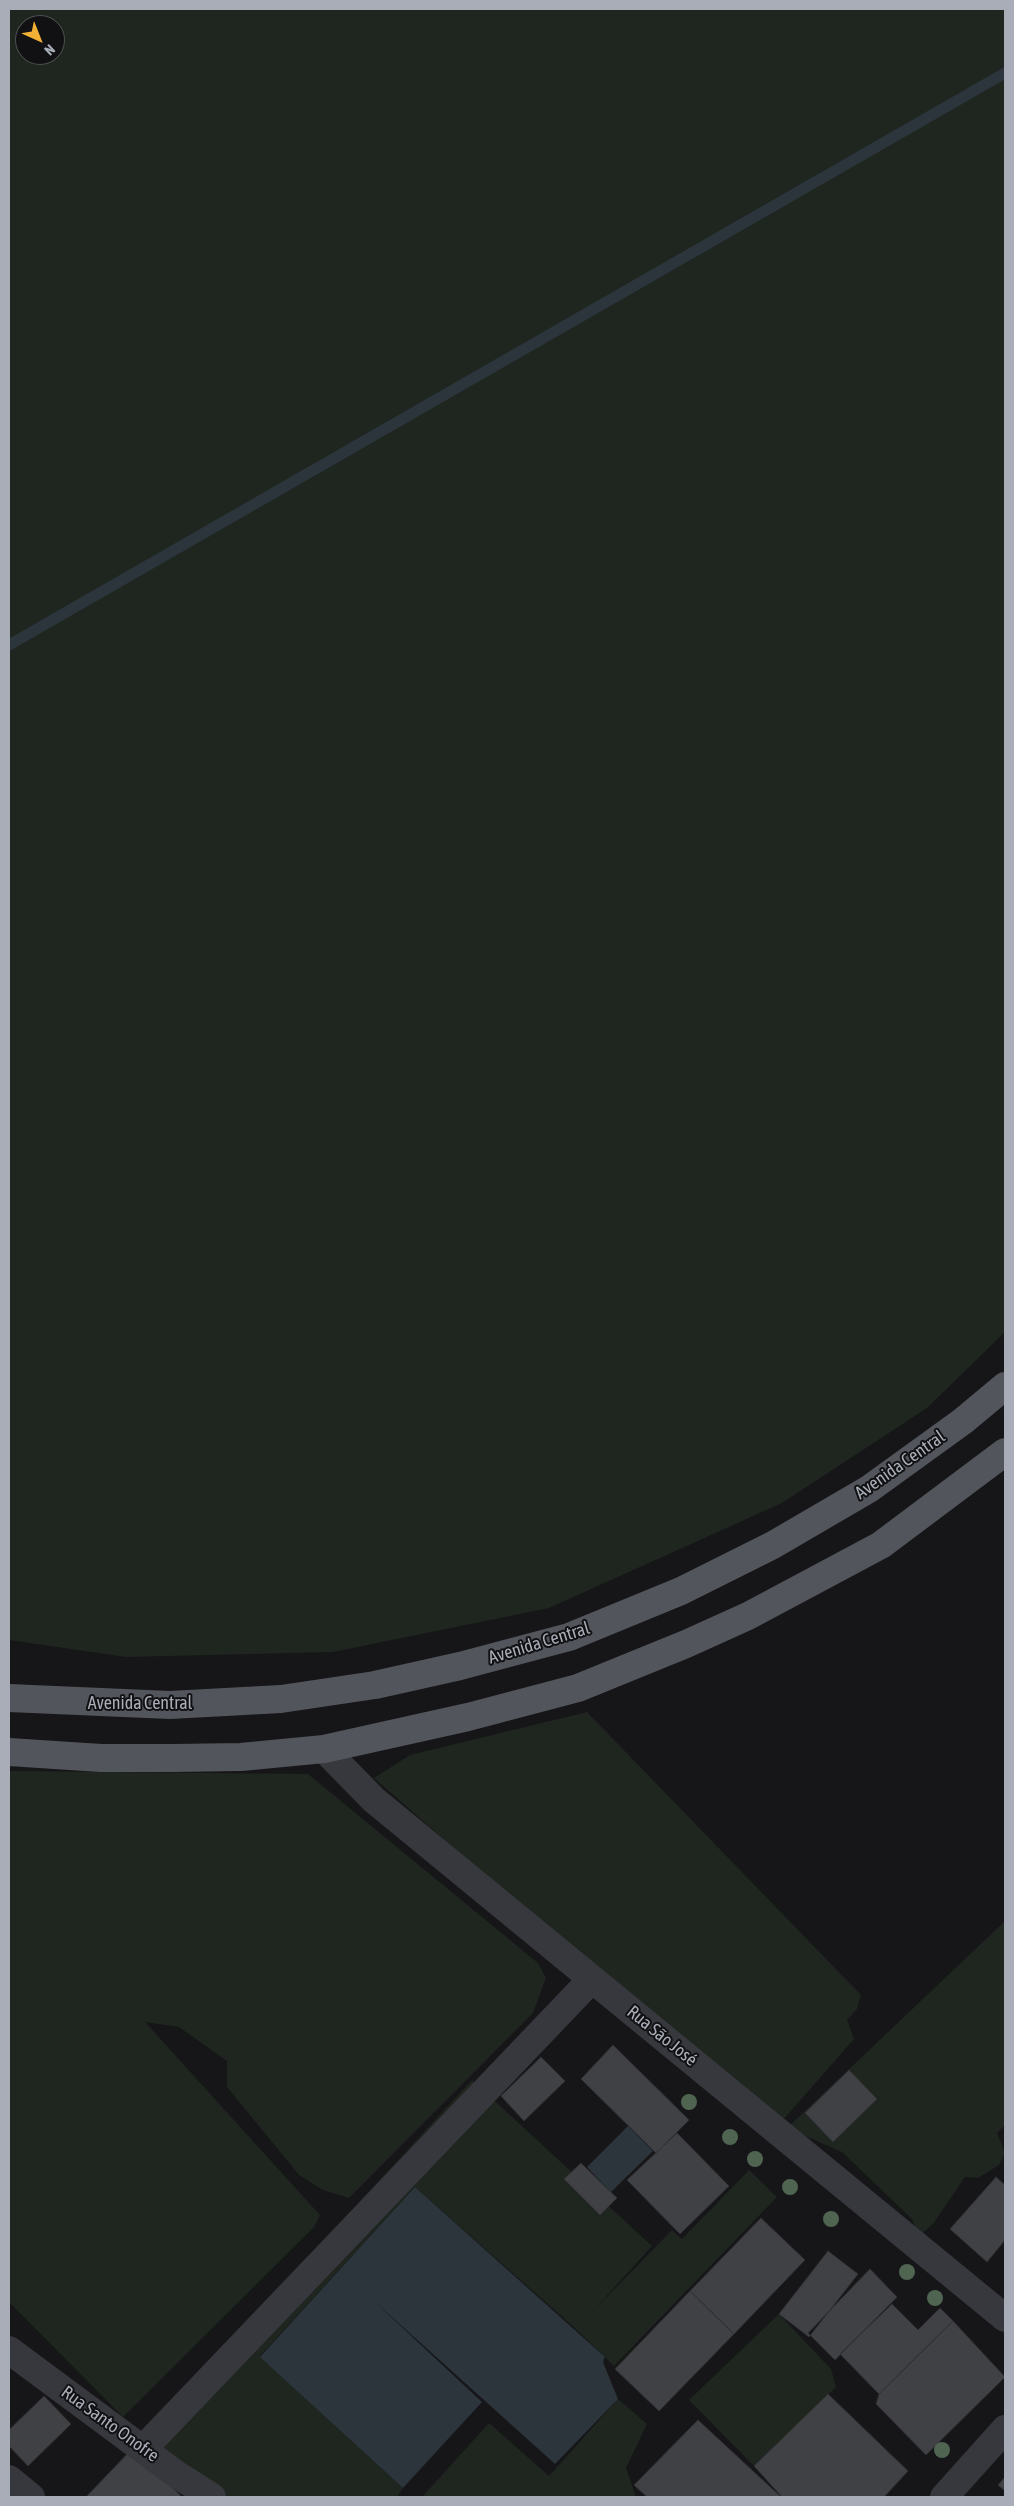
<!DOCTYPE html>
<meta charset="utf-8">
<style>
body{margin:0}
#map{position:relative;width:1014px;height:2506px;overflow:hidden;background:#161618;font-family:"Asap Condensed",sans-serif}
canvas{display:block}
.frame{position:absolute;inset:0;border:10px solid #a8adb8;pointer-events:none}
.north{position:absolute;left:15px;top:15px;width:50px;height:50px;box-sizing:border-box;background:#111113;border:1px solid #4d4f55;border-radius:50%;rotate:136deg;font-size:14px;font-weight:700;line-height:20px;text-align:center;color:#a8adb8}
.north::after{content:'';display:block;margin:auto;width:18px;height:22px;background:#f2b134;clip-path:polygon(50% 0,100% 100%,50% 72%,0 100%)}
</style>
<div id="map">
<canvas width="1014" height="2506"></canvas>
<div class="frame"></div>
<div class="north">N</div>
</div>
<script>
const context = document.querySelector('canvas').getContext('2d');
context.lineJoin = 'round';
function fillPath(path, color) { context.fillStyle = color; context.fill(path, 'evenodd'); }
const toPath = rows => new Path2D(rows.map(r => 'M' + r).join(''));
function stroke(path, color, width, dash) { context.strokeStyle = color; context.lineWidth = width; context.lineCap = dash ? 'butt' : 'round'; context.setLineDash(dash || []); context.stroke(path); }
function drawText(font, color, halo, rows, align = 'center') {
  context.font = font + ' "Asap Condensed",sans-serif'; context.lineWidth = 4; context.setLineDash([]); context.textBaseline = 'middle'; context.strokeStyle = halo; context.fillStyle = color; for (const [text, x, y, turn = 0] of rows) {
    context.save(); context.translate(x, y); context.rotate((+turn || 0) * Math.PI / 180); context.textAlign = isNaN(turn) ? turn : align; if (halo) context.strokeText(text, 0, 0); context.fillText(text, 0, 0); context.restore();
  }
}
fillPath(toPath([
 [9,9,1005,9,1005,1332,927,1408,782,1503,549,1608,333,1652,126,1657,9,1640],
 [25,25,55,25,55,55,25,55],
 [587,1712,861,1995,857,2009,847,2020,854,2039,775,2129,374,1778,410,1755],
 [9,1771,308,1774,538,1963,546,1978,533,2013,349,2198,323,2190,299,2175,227,2087,227,2061,179,2027,145,2022,320,2215,314,2227,123,2417,9,2302],
 [1005,1921,1005,2125,997,2133,1005,2153,999,2165,978,2178,965,2177,933,2224,919,2236,912,2219,842,2152,787,2128],
 [472,2080,652,2246,593,2311,672,2230,682,2239,749,2170,777,2197,614,2366,576,2329,415,2187,260,2356,403,2488,397,2497,229,2497,145,2434],
 [779,2314,831,2369,836,2387,754,2466,689,2400],
 [618,2399,647,2424,626,2468,636,2497,422,2497,489,2423,549,2476]
]), '#1e261f');
fillPath(toPath([
 [628,2126,653,2151,611,2192,587,2167],
 [415,2187,605,2357,603,2362,618,2399,555,2464,374,2301,482,2402,403,2488,260,2357]
]), '#2c353c');
stroke(toPath([
 [9,645,1005,73]
]), '#2c353c', 11);
const building = toPath([
 [613,2045,689,2120,656,2153,581,2079,613,2045],
 [541,2057,565,2081,524,2121,501,2096,541,2057],
 [849,2070,877,2099,833,2142,805,2113,849,2070],
 [677,2133,729,2186,680,2234,627,2180,677,2133],
 [581,2163,617,2198,600,2215,564,2179,581,2163],
 [996,2177,1005,2185,1005,2240,987,2262,950,2229,996,2177],
 [761,2218,805,2260,734,2334,690,2291,761,2218],
 [828,2251,858,2274,809,2337,779,2314,828,2251],
 [870,2269,897,2297,835,2360,808,2333,870,2269],
 [690,2291,734,2334,659,2411,615,2369,690,2291],
 [892,2304,918,2330,940,2308,953,2321,879,2394,840,2354,892,2304],
 [953,2321,1005,2377,926,2455,876,2404,879,2394,953,2321],
 [828,2394,908,2471,884,2497,782,2497,754,2466,828,2394],
 [44,2396,71,2424,28,2466,9,2446,9,2430,44,2396],
 [698,2420,781,2497,647,2497,634,2485,698,2420],
 [132,2449,182,2497,86,2497,132,2449],
 [1005,2477,1005,2491,998,2485,1005,2477]
]);
fillPath(building, '#404145');
stroke(building, '#303034', 1);
stroke(toPath([
 [324,1749,374,1800,1005,2318],
 [9,2350,176,2474,212,2497],
 [143,2449,592,1979],
 [9,2479,31,2497],
 [944,2497,1005,2429]
]), '#37383d', 28);
stroke(toPath([
 [9,1698,170,1705,281,1699,375,1685,460,1666,569,1637,681,1591,773,1545,869,1489,963,1421,1005,1386],
 [9,1752,101,1758,173,1758,241,1757,324,1749,468,1717,578,1688,686,1644,748,1616,881,1545,1005,1452]
]), '#53555c', 28);
context.fillStyle = '#506452';
for (const [x, y] of [
 [689,2102],
 [730,2137],
 [755,2159],
 [790,2187],
 [831,2219],
 [907,2272],
 [935,2298],
 [942,2450]
]) { context.beginPath(); context.arc(x, y, 8, 0, 2 * Math.PI); context.fill(); }
drawText('18px', '#a8adb8', '#111113', [
 ["Avenida Central",900,1465,-35],
 ["Avenida Central",539,1643,-17],
 ["Avenida Central",140,1703],
 ["Rua São José",662,2036,39],
 ["Rua Santo Onofre",110,2424,36]
]);
</script>
